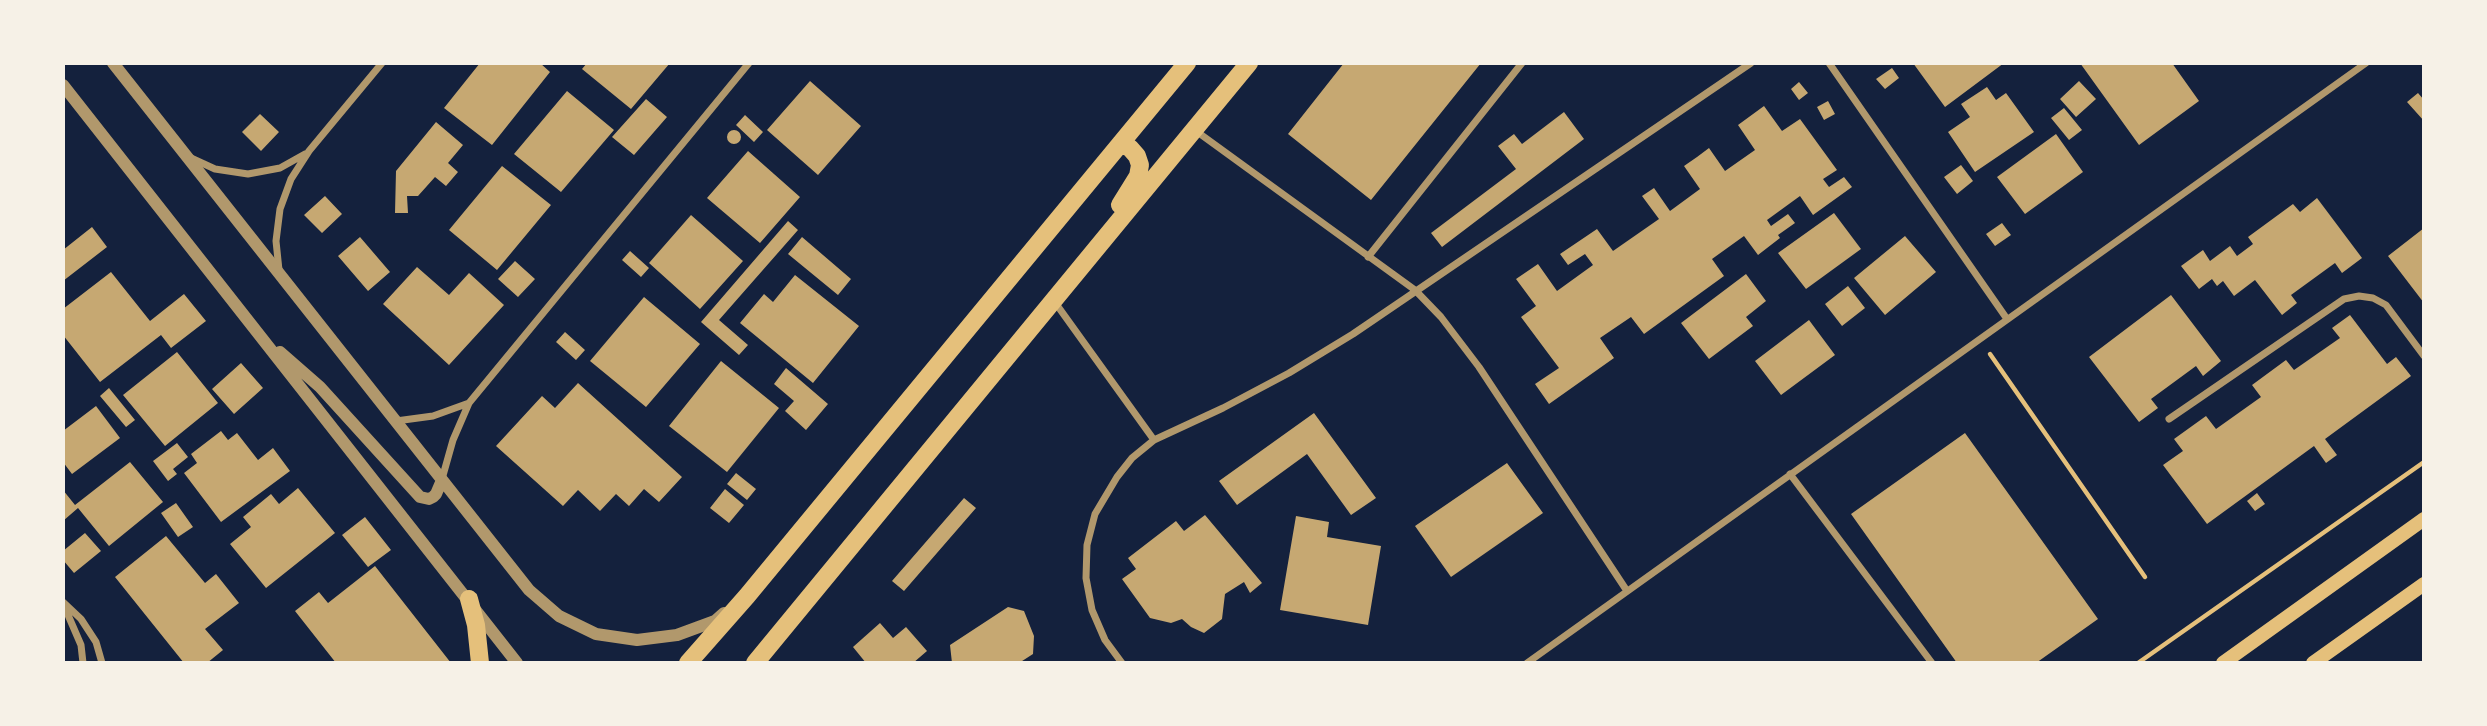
<!DOCTYPE html>
<style>
body{margin:0}
#map{position:relative;width:2487px;height:726px;overflow:hidden;background:#14213d;font-family:Georgia,serif}
canvas{display:block}
.frame{position:absolute;inset:0;border:65px solid #f6f1e7;pointer-events:none}
</style>
<div id="map">
<canvas width="2487" height="726"></canvas>
<div class="frame"></div>
</div>
<script>
const context = document.querySelector('canvas').getContext('2d');
context.lineJoin = 'round';
function fillPath(path, color) { context.fillStyle = color; context.fill(path, 'evenodd'); }
const toPath = rows => new Path2D(rows.map(r => 'M' + r).join(''));
function stroke(path, color, width, dash) { context.strokeStyle = color; context.lineWidth = width; context.lineCap = dash ? 'butt' : 'round'; context.setLineDash(dash || []); context.stroke(path); }
fillPath(toPath([
 [480,63,540,63,550,72,492,145,444,108],
 [587,63,670,63,631,109,582,69],
 [1344,63,1481,63,1371,200,1288,134],
 [1913,63,2004,63,1945,107],
 [2080,63,2172,63,2199,101,2139,145],
 [1892,68,1899,78,1885,89,1876,79],
 [810,81,861,126,818,175,767,130],
 [2079,81,2096,99,2076,117,2060,99],
 [1799,82,1808,93,1799,100,1791,89],
 [1987,87,1996,100,2006,93,2034,132,1975,172,1948,132,1970,117,1961,104],
 [567,91,614,130,561,192,514,154],
 [2418,93,2424,100,2424,121,2407,102],
 [646,99,667,117,634,155,612,137],
 [1828,101,1835,114,1824,120,1817,107],
 [1764,106,1782,131,1800,119,1837,170,1823,179,1829,187,1844,177,1852,187,1813,215,1800,196,1767,220,1771,226,1788,214,1795,223,1778,235,1780,238,1758,255,1744,236,1712,259,1724,276,1644,334,1631,317,1600,338,1614,358,1549,404,1535,384,1559,368,1521,317,1536,306,1516,279,1538,264,1557,291,1593,265,1585,254,1568,265,1560,254,1597,229,1613,251,1659,219,1642,196,1654,188,1670,211,1700,189,1684,166,1697,157,1709,148,1725,171,1755,150,1738,125],
 [2064,108,2082,130,2069,140,2051,118],
 [1564,112,1584,139,1442,247,1431,233,1516,169,1498,146,1514,134,1522,144],
 [260,114,279,132,261,151,242,132],
 [745,115,763,132,754,142,736,125],
 [436,122,463,145,448,163,458,172,446,186,435,177,418,196,407,196,408,213,395,213,396,171],
 '727 137a7 7 0 1 1 14 0a7 7 0 1 1-14 0Z',
 [2056,134,2083,172,2025,214,1997,177],
 [748,151,800,197,760,243,707,198],
 [1961,165,1973,181,1957,194,1944,177],
 [502,166,551,205,497,270,449,230],
 [325,196,342,214,322,233,304,215],
 [2317,198,2362,258,2342,273,2335,263,2291,295,2297,303,2282,315,2255,280,2234,296,2223,281,2217,286,2212,279,2199,289,2181,266,2203,250,2210,261,2230,246,2237,256,2253,244,2248,237,2293,204,2300,212],
 [1834,213,1861,249,1806,289,1778,253],
 [691,215,743,261,700,309,649,263],
 [788,221,798,230,719,320,748,345,739,355,701,322],
 [2002,223,2011,235,1995,246,1986,234],
 [92,227,107,247,63,281,63,250],
 [2424,228,2424,303,2388,256],
 [1905,236,1936,272,1885,315,1854,278],
 [360,237,390,272,368,291,338,256],
 [802,237,851,279,838,295,788,254],
 [630,251,649,268,641,277,622,260],
 [515,261,535,279,518,297,498,279],
 [417,267,449,295,469,273,504,305,449,365,383,304],
 [111,272,150,321,184,294,206,321,171,348,161,335,100,382,63,335,63,309],
 [1746,274,1766,301,1746,317,1753,326,1709,359,1681,323],
 [795,275,859,326,813,383,740,323,764,294,773,302],
 [1848,286,1865,308,1842,326,1825,304],
 [2171,295,2221,361,2203,376,2196,366,2151,399,2158,408,2139,422,2089,357],
 [644,297,700,344,646,407,590,361],
 [2350,315,2387,364,2396,357,2411,376,2325,439,2337,455,2326,463,2314,446,2207,524,2163,465,2183,451,2174,439,2206,416,2216,429,2261,397,2252,385,2286,360,2294,370,2340,338,2332,328],
 [1809,320,1835,355,1781,395,1755,361],
 [565,332,585,350,576,360,556,342],
 [177,352,218,403,165,446,123,395],
 [721,361,779,408,727,472,669,426],
 [241,363,263,388,234,414,212,389],
 [786,368,828,404,806,430,785,411,794,401,774,384],
 [578,383,682,477,659,502,644,489,629,506,616,494,600,511,578,490,563,506,496,446,542,396,555,408],
 [109,388,135,420,126,427,100,396],
 [96,406,120,438,72,474,63,462,63,431],
 [1314,413,1376,498,1351,515,1307,454,1237,505,1219,481],
 [221,431,228,440,237,433,258,460,273,448,290,471,221,522,184,473,197,463,191,454],
 [1965,433,2098,619,2036,663,1957,663,1851,514],
 [177,443,188,457,173,469,177,474,168,481,153,461],
 [130,462,163,502,109,546,78,508,63,521,63,490,75,505],
 [1507,463,1543,513,1451,577,1415,526],
 [736,473,756,489,747,500,727,484],
 [298,488,335,533,266,588,230,544,251,527,243,517,271,494,279,504],
 [725,489,744,505,729,523,710,508],
 [2257,493,2265,504,2255,511,2247,501],
 [964,498,976,508,904,591,892,581],
 [176,503,193,527,178,537,161,513],
 [1205,515,1262,583,1250,593,1244,582,1225,594,1222,619,1204,633,1191,627,1182,619,1171,623,1150,618,1122,579,1136,569,1128,558,1176,521,1184,531],
 [1296,516,1329,522,1327,537,1381,546,1368,625,1280,610],
 [365,517,391,550,368,567,342,535],
 [85,533,101,551,74,573,63,560,63,551],
 [166,536,205,583,216,574,239,603,205,629,223,650,207,663,184,663,115,577],
 [375,566,451,663,336,663,295,611,319,592,328,603],
 [1008,607,1024,611,1034,636,1033,654,1019,663,952,663,950,645],
 [880,623,893,638,906,627,927,651,913,663,866,663,853,647]
]), '#c6a872');
stroke(toPath([
 [1990,354,2145,577],
 [2138,663,2424,462]
]), '#e5c07b', 4.5);
stroke(toPath([
 [1829,63,2007,319],
 [1196,131,1415,290,1441,317,1479,367,1627,591],
 [191,158,215,169,248,174,280,168,305,154],
 [1368,257,1522,63],
 [279,270,276,241,280,209,291,179,309,151,382,63],
 [1054,301,1154,440],
 [2169,419,2344,299,2359,296,2373,298,2386,305,2424,356],
 [396,421,433,416,469,403],
 [1790,474,1932,663],
 [442,479,453,440,469,403,749,63],
 [63,602,81,619,96,642,102,663],
 [65,608,81,645,83,663],
 [1122,663,1105,640,1092,610,1086,578,1087,545,1095,514,1117,477,1132,458,1154,440,1223,408,1289,373,1353,334,1751,63],
 [1527,663,2366,63]
]), '#b1986c', 7);
stroke(toPath([
 [113,63,529,590,559,616,596,634,637,640,677,635,715,621,724,613],
 [63,85,517,663],
 [280,352,320,387,420,497,429,499,433,497,436,494,442,480]
]), '#b1986c', 12);
stroke(toPath([
 [2223,663,2424,519],
 [2313,663,2424,584]
]), '#e5c07b', 14);
stroke(toPath([
 [1120,205,1138,176,1140,165,1137,156,1130,148,1120,144],
 [469,599,476,625,480,663],
 [688,663,747,596,1187,63],
 [755,663,1249,63]
]), '#e5c07b', 18);
</script>
